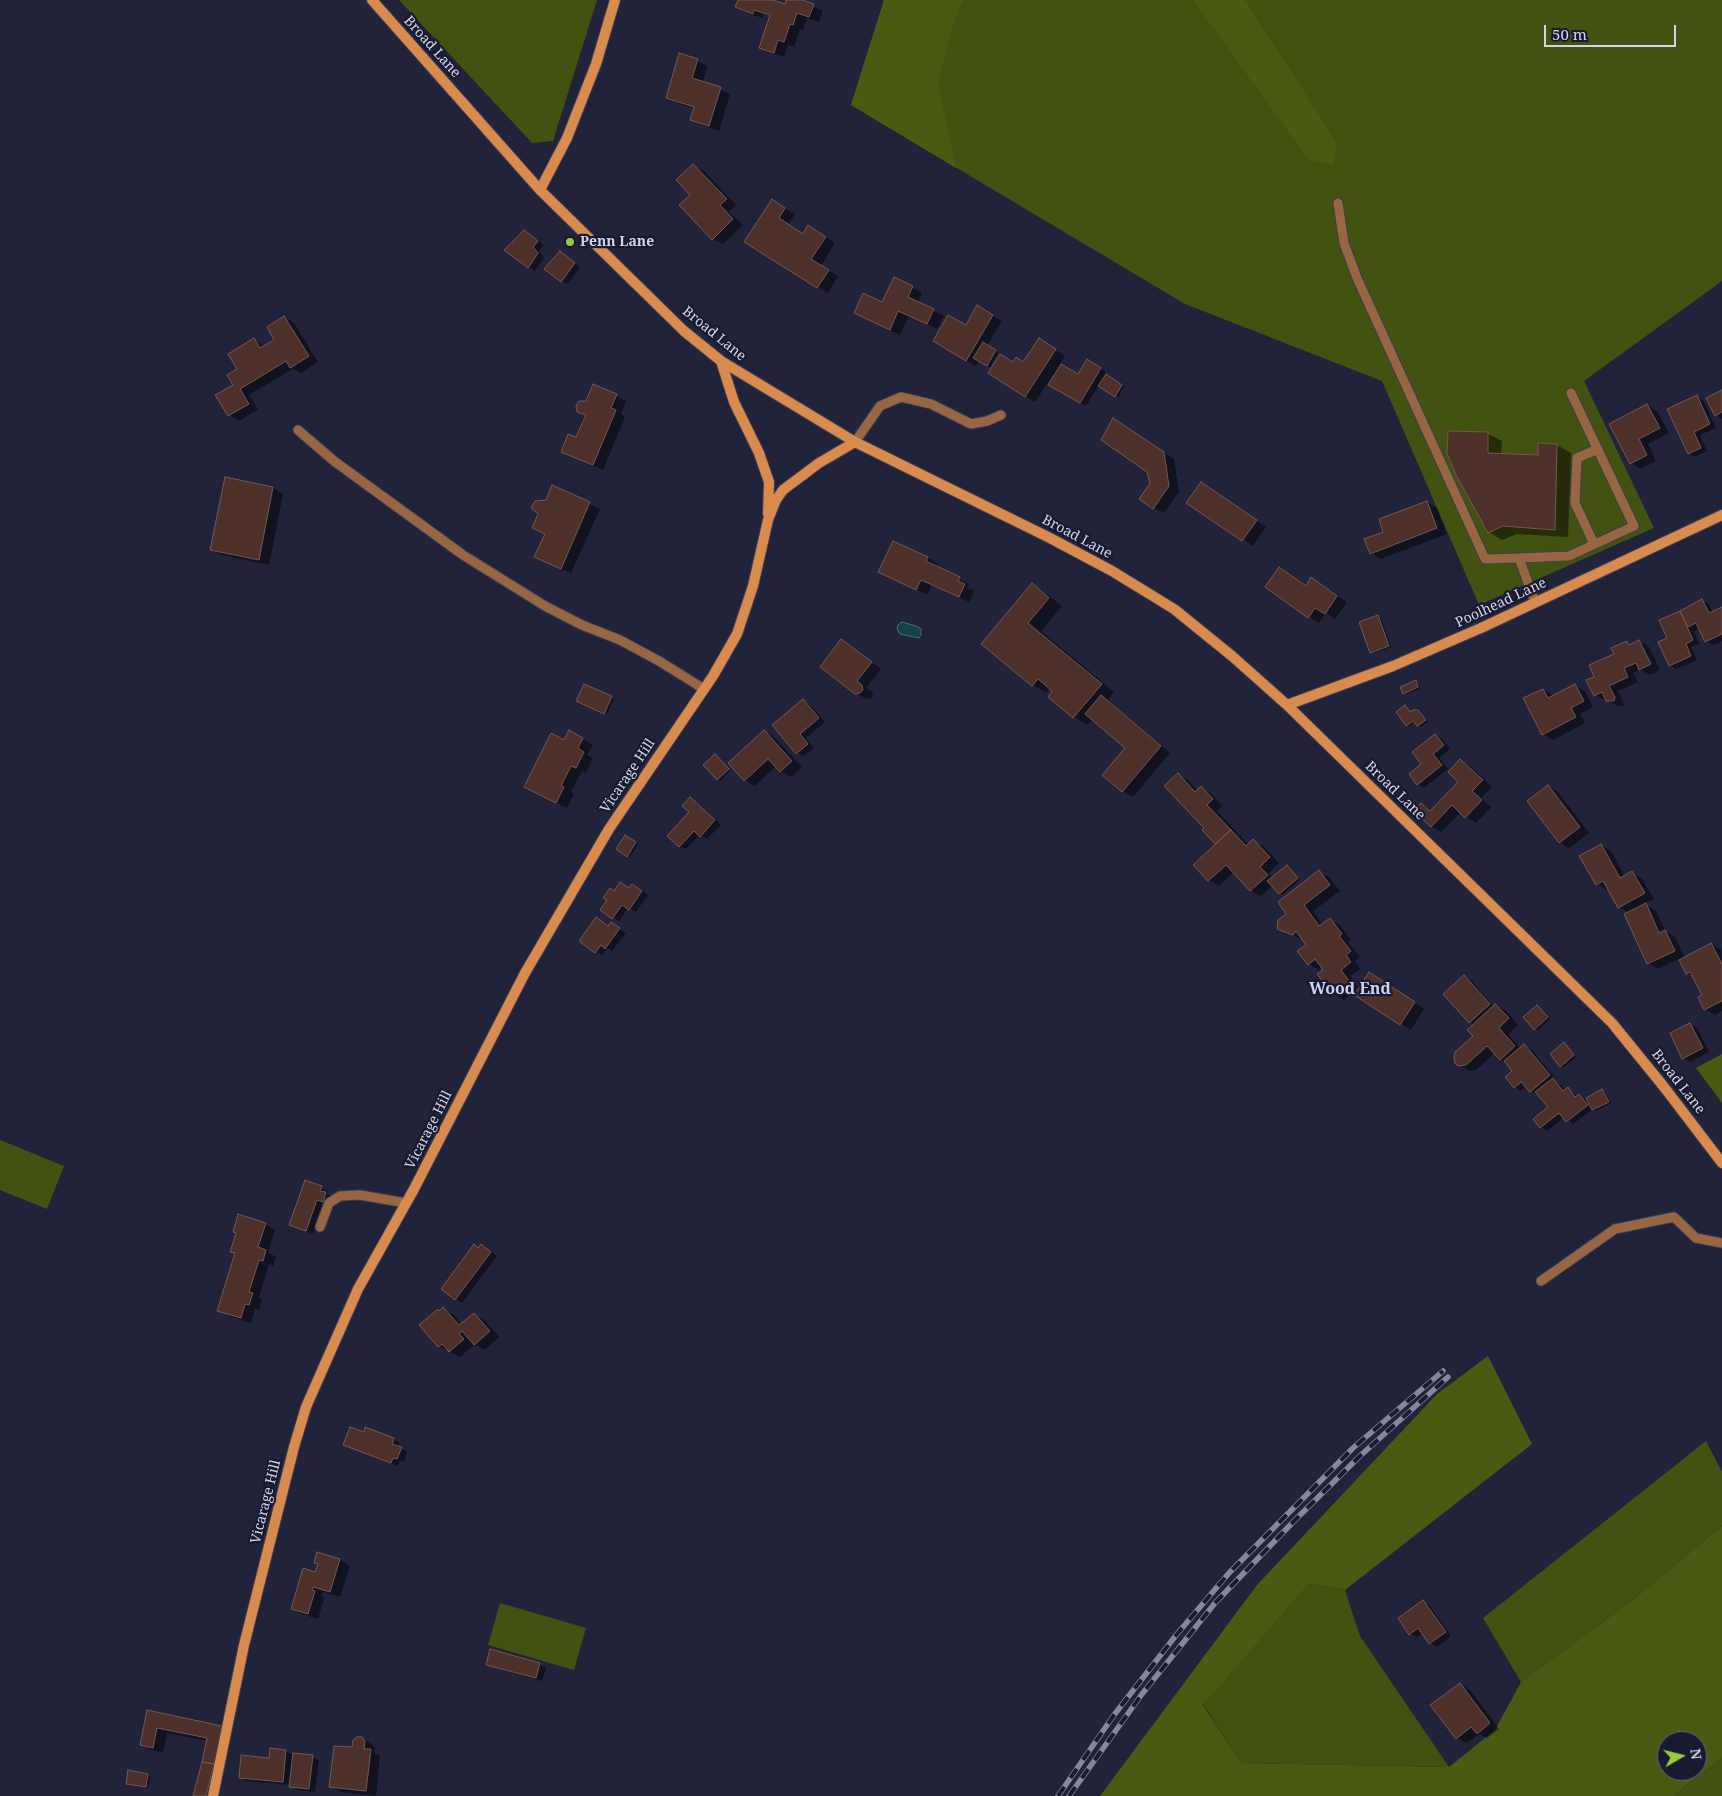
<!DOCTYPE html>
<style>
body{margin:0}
#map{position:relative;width:1722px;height:1796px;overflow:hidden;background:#20233a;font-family:"Noto Serif",serif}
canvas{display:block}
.north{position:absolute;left:1657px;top:1731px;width:50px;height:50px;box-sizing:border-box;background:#171a30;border:1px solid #626578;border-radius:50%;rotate:82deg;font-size:14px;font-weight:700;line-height:20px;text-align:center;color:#d2d5e5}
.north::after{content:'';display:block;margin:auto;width:18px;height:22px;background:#98cb36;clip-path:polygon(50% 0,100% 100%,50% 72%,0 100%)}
.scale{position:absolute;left:1544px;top:25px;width:132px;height:22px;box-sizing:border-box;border:2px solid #d2d5e5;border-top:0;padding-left:6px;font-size:15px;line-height:18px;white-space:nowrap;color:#d2d5e5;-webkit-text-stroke:4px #171a30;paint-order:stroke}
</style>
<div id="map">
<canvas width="1722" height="1796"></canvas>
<div class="north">N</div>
<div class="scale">50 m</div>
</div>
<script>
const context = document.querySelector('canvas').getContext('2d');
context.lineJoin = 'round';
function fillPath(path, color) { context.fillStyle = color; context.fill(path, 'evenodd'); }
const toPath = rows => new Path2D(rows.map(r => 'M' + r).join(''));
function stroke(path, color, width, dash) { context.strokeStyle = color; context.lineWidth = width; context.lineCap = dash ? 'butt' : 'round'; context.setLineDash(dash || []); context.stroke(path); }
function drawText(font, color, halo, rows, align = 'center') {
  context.font = font + ' "Noto Serif",serif'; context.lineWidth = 4.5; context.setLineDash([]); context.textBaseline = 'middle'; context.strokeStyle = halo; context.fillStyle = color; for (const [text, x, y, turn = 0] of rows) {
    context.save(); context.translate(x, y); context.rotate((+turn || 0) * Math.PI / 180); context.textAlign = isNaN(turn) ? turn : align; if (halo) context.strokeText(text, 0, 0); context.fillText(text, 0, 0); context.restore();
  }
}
fillPath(toPath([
 [399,0,597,0,553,141,532,143],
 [884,0,1722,0,1722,281,1584,381,1654,528,1479,605,1382,381,1185,304,851,105],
 [0,1140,64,1166,47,1209,0,1190],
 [1706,1441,1722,1472,1722,1526,1630,1602,1521,1682,1483,1618],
 [1309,1584,1345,1590,1360,1636,1449,1767,1241,1763,1203,1704],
 [500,1603,586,1628,574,1670,488,1645],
 [1722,1758,1722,1796,1673,1796,1677,1793]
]), '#425211');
fillPath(toPath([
 [884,0,963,0,955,19,938,82,956,168,851,105],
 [1193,0,1245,0,1337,143,1334,165,1309,160],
 [1722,1054,1722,1103,1696,1068],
 [1488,1356,1532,1444,1345,1590,1309,1584,1203,1705,1241,1763,1449,1767,1495,1730,1521,1682,1630,1602,1722,1526,1722,1758,1673,1796,1100,1796,1257,1585,1437,1394],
 [1667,1741,1697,1741,1697,1771,1667,1771]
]), '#495b13');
const water = toPath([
 [902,622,916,626,921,629,921,635,919,638,900,634,897,629,898,625,902,622]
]);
fillPath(water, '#154247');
stroke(water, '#4e6e76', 1);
fillPath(toPath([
 [739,0,770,0,786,6,788,0,799,0,823,11,819,22,807,18,803,30,800,29,794,47,788,45,784,57,771,53,761,47,771,17,764,14,763,18,747,13,737,7],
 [697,60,707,66,703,82,730,94,719,131,702,125,692,120,695,109,677,103,667,98],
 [694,166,704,171,736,205,729,212,743,225,723,244,713,239,692,195],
 [772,201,795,214,788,225,804,235,819,233,835,243,821,266,838,276,828,293,746,242],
 [531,235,544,245,539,251,544,258,535,271,506,250],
 [560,252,580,267,568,284,562,281],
 [912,287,922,293,918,303,944,316,937,329,909,316,900,335,855,313,883,304],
 [978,307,1002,321,987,346,998,353,990,367,979,360,976,366,934,341,966,327],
 [284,317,294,323,318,362,301,373,293,369,249,395,258,409,239,421,229,415,239,370,254,340,264,346,276,340],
 [1049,346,1065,356,1060,364,1078,375,1087,361,1106,372,1105,375,1124,387,1118,397,1099,385,1086,406,1050,384,1055,376,1053,375,1035,402,1026,396,1013,363,1024,363],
 [594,386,626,401,621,414,625,417,603,470,562,451,577,439,587,416,579,411,587,403],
 [1722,391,1722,419,1716,415],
 [1697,397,1703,400,1716,428,1700,435,1707,451,1695,457,1689,453],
 [1647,405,1657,411,1669,433,1648,444,1656,461,1641,469,1631,463],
 [1123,425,1174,459,1179,492,1164,513,1154,508,1152,484,1148,471],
 [1449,432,1488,434,1502,441,1501,455,1539,456,1539,444,1557,445,1571,453,1568,537,1517,534,1502,540,1489,532],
 [226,478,273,488,283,494,269,565,222,555,212,550],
 [553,487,600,509,571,573,546,562,546,535,533,528],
 [1211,490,1266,527,1253,546,1188,503],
 [1427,502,1437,508,1447,534,1381,559,1371,553,1385,533],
 [894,542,928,558,937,564,936,567,969,584,967,588,974,591,969,602,932,584,927,595,890,577],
 [1312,579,1347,602,1335,619,1326,613,1319,623,1267,587,1307,587],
 [1032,585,1045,593,1062,606,1041,631,1114,692,1108,700,1170,753,1133,797,1123,791,1127,748,1093,719,1087,725,1074,717,1049,697,1054,691,1050,688,1046,693,1033,685,983,644],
 [1702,601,1709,604,1713,613,1722,608,1722,641,1713,645,1706,641,1700,628,1694,631,1699,644,1691,647,1697,660,1676,669,1670,665,1669,638,1661,620],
 [1378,616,1381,618,1391,647,1374,653,1371,652],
 [841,640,881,669,866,688,872,692,873,696,871,698,866,699,856,693],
 [1639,641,1649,647,1660,670,1650,675,1641,670,1633,673,1638,682,1618,691,1624,704,1624,706,1618,706,1595,695,1595,677,1627,642,1632,645],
 [1415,682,1418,683,1420,689,1406,694,1404,693],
 [585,685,614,699,607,714,578,701],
 [1575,686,1585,691,1593,707,1580,714,1585,723,1553,740,1543,734,1543,690,1554,696],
 [803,700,809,704,825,722,806,738,814,748,804,756,797,753],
 [1405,707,1411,713,1418,711,1421,713,1428,722,1421,727,1415,722,1409,726,1407,725],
 [569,732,593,745,587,755,593,758,586,773,582,771,571,792,574,794,567,808,536,793],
 [764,732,774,737,802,767,791,777,781,771,776,766,755,786,745,780],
 [1435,735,1442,739,1450,749,1439,758,1448,769,1424,788,1418,784,1411,774,1423,765],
 [717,757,730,771,720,781,718,779],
 [1460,760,1470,766,1492,787,1481,798,1491,807,1476,823,1461,812,1441,832,1431,826,1421,804,1431,810,1460,782],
 [1178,775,1188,780,1198,791,1201,788,1211,793,1222,806,1217,811,1249,845,1253,841,1263,846,1279,863,1269,873,1273,878,1287,866,1300,880,1282,895,1273,885,1261,896,1251,890,1234,872,1219,886,1209,880,1195,865,1217,844,1204,830,1206,828],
 [1548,786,1558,792,1589,833,1569,848,1559,842],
 [690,799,697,803,721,825,707,839,700,834,686,849,679,846,691,812],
 [626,837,638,844,630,857,618,849],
 [1601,845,1611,851,1625,877,1632,873,1642,879,1654,899,1644,904,1656,911,1666,932,1675,937,1685,958,1711,944,1721,950,1722,1011,1715,1015,1705,1009,1703,995,1694,977,1687,973,1679,959,1658,969,1648,963,1629,913,1619,907,1609,889,1607,890,1597,884],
 [1319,872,1329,877,1340,891,1313,911,1323,925,1330,920,1340,925,1351,940,1348,942,1360,957,1355,961,1360,969,1350,976,1359,988,1344,1000,1334,994,1322,967,1319,970,1309,964,1308,945,1303,940,1278,928],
 [630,889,639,889,648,895,636,912,628,908,619,921,613,917,615,892],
 [609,927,617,927,626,933,612,951,608,948,602,955,580,941],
 [1464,976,1471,980,1494,1007,1496,1006,1506,1011,1518,1025,1508,1034,1521,1049,1524,1046,1531,1049,1556,1079,1554,1080,1559,1083,1566,1091,1568,1089,1578,1096,1579,1095,1586,1099,1602,1091,1605,1092,1611,1103,1596,1111,1593,1109,1573,1124,1564,1117,1547,1131,1541,1127,1550,1108,1538,1093,1537,1095,1531,1091,1526,1086,1521,1091,1515,1087,1513,1071,1495,1053,1476,1070,1470,1071,1459,1065,1475,1036,1474,1025,1470,1022],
 [1379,980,1424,1009,1411,1030,1356,995],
 [1537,1006,1550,1019,1538,1030,1535,1029],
 [1690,1024,1697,1028,1709,1052,1690,1062,1683,1058],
 [1564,1043,1576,1057,1564,1067,1561,1066],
 [305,1182,328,1191,327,1194,332,1197,329,1205,323,1203,313,1234,291,1225],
 [265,1224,275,1230,268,1252,276,1257,273,1266,269,1264,259,1298,262,1300,259,1310,255,1308,251,1323,229,1316,219,1310,236,1254,232,1251],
 [479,1249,487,1249,497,1256,462,1303,456,1299],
 [444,1309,454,1315,462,1325,474,1314,484,1320,499,1337,485,1350,475,1344,460,1357,439,1346,440,1312],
 [395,1440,400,1443,398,1447,407,1452,404,1462,400,1460,398,1466,344,1445,391,1450],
 [318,1554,340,1560,350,1566,340,1597,323,1592,321,1596,324,1598,318,1619,302,1614,292,1609,316,1574,319,1564],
 [1423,1602,1429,1605,1451,1636,1437,1647,1430,1643,1423,1633,1417,1637,1410,1634],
 [487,1664,539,1664,546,1668,542,1681,494,1668],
 [1460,1684,1470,1690,1499,1729,1487,1738,1479,1734,1467,1743,1457,1738],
 [148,1711,221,1727,231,1732,223,1769,213,1796,195,1796,208,1741,167,1733,163,1753,151,1750,141,1744],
 [362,1738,372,1744,375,1748,374,1753,380,1756,376,1796,341,1792,331,1786],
 [286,1751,294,1756,312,1757,319,1760,315,1792,297,1790,291,1785,246,1781,240,1777],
 [148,1775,150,1777,148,1788,127,1783]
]), '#0007');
const building = toPath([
 [738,0,773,0,785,4,786,0,803,0,814,4,809,17,797,13,793,25,790,24,784,42,778,40,774,53,759,48,770,15,754,10,753,14,735,7,738,0],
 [679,53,698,59,692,78,721,87,709,126,690,120,694,107,666,98,679,53],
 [693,164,727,199,720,205,733,219,712,240,679,205,690,195,676,180,693,164],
 [772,199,785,208,779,218,803,234,808,225,826,237,811,259,829,270,817,288,744,242,772,199],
 [524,230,538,241,533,247,538,253,528,268,504,250,524,230],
 [560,251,575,263,561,282,544,269,560,251],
 [894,277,913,286,908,297,934,309,927,324,898,311,890,330,854,313,863,293,882,302,894,277],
 [977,305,993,315,966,361,933,341,948,315,966,325,977,305],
 [284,316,309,356,290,368,286,361,240,389,249,404,228,416,215,395,233,385,227,375,237,369,228,354,254,338,260,348,274,340,267,327,284,316],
 [1039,338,1056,349,1025,397,988,373,1000,354,1013,362,1016,357,1023,362,1039,338],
 [983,342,996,350,987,366,973,358,983,342],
 [1087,359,1101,368,1080,403,1048,385,1061,364,1078,374,1087,359],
 [1106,374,1122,385,1115,397,1098,386,1106,374],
 [593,384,617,394,611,408,616,410,593,465,561,452,568,434,576,437,586,415,577,412,576,406,579,401,586,401,593,384],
 [1722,390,1722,412,1715,416,1706,398,1722,390],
 [1697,395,1710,424,1694,432,1701,448,1688,454,1667,409,1697,395],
 [1647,404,1660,428,1639,439,1647,455,1630,464,1609,424,1647,404],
 [1113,418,1164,452,1169,486,1153,509,1139,499,1150,483,1147,472,1101,440,1113,418],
 [1448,431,1488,432,1488,453,1538,455,1538,443,1557,444,1555,530,1503,526,1488,533,1456,475,1447,453,1448,431],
 [225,477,273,487,259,560,210,550,225,477],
 [1201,482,1257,520,1242,541,1186,503,1201,482],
 [552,485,590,502,561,569,534,557,545,534,532,528,538,514,531,508,535,501,546,500,552,485],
 [1427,501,1437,528,1370,554,1364,539,1383,532,1379,519,1427,501],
 [893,541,928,557,926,561,960,577,958,581,965,584,959,597,921,580,916,590,878,572,893,541],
 [1279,567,1306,586,1311,577,1337,596,1325,614,1315,608,1308,618,1265,587,1279,567],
 [1032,583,1049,598,1028,623,1102,684,1073,718,1048,697,1052,691,1038,679,1032,686,981,644,1032,583],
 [1702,599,1709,613,1722,607,1722,634,1705,642,1696,623,1688,627,1680,611,1702,599],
 [1680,611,1693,640,1686,644,1691,656,1669,666,1658,642,1667,638,1659,620,1680,611],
 [1378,615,1389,646,1370,653,1359,622,1378,615],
 [841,639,872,662,857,681,862,685,863,690,860,693,855,694,820,667,841,639],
 [1639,640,1651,664,1639,670,1636,663,1624,668,1628,677,1609,686,1615,697,1614,701,1606,701,1602,692,1594,696,1586,680,1594,677,1589,665,1614,654,1611,648,1627,641,1629,645,1639,640],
 [1416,680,1418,687,1403,694,1400,687,1416,680],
 [584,684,612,696,604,714,576,701,584,684],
 [1575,684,1584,701,1571,708,1576,717,1542,735,1523,698,1543,689,1548,698,1575,684],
 [1101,695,1161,746,1122,792,1102,775,1125,748,1085,714,1101,695],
 [803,699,819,718,800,734,808,744,796,754,772,725,803,699],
 [1405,705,1410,712,1413,710,1418,710,1426,720,1417,726,1413,721,1406,726,1396,712,1405,705],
 [569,730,583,738,578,748,584,752,576,768,571,766,561,786,564,787,556,803,524,787,551,733,564,740,569,730],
 [764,730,792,761,780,772,768,759,744,781,728,763,764,730],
 [1435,734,1444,745,1433,754,1442,765,1417,785,1409,774,1421,764,1412,752,1435,734],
 [715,754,729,769,717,780,703,765,715,754],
 [1460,759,1483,780,1472,791,1482,800,1465,818,1452,805,1431,827,1413,811,1421,803,1430,811,1458,782,1448,772,1460,759],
 [1178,773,1195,792,1201,786,1213,799,1207,805,1231,830,1215,844,1202,830,1204,828,1164,786,1178,773],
 [1548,785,1580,827,1559,843,1527,801,1548,785],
 [690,797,715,820,700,837,694,831,679,847,667,836,689,812,682,806,690,797],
 [1231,830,1246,846,1253,839,1270,857,1260,867,1268,875,1250,891,1226,865,1208,881,1193,865,1231,830],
 [625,835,636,842,627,857,616,849,625,835],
 [1601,844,1620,878,1632,871,1645,893,1618,908,1603,881,1596,885,1579,856,1601,844],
 [1287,865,1298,878,1279,894,1267,881,1287,865],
 [1319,870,1330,885,1304,905,1319,926,1330,918,1342,934,1339,936,1351,951,1346,955,1351,962,1341,970,1350,982,1333,995,1317,974,1323,970,1315,959,1308,965,1297,951,1306,945,1296,931,1293,935,1277,929,1278,920,1286,914,1278,902,1319,870],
 [620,882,629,888,632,884,642,891,629,910,622,905,612,919,600,910,607,900,603,898,610,888,614,891,620,882],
 [1646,903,1659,933,1665,930,1675,951,1647,964,1624,914,1646,903],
 [596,917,608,926,611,922,620,928,605,949,601,945,595,953,579,941,596,917],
 [1711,943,1722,964,1722,1001,1704,1010,1698,997,1702,995,1690,972,1686,974,1679,960,1711,943],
 [1369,972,1415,1002,1400,1025,1354,995,1369,972],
 [1464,975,1490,1004,1469,1023,1443,994,1464,975],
 [1495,1004,1509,1018,1499,1028,1515,1046,1500,1060,1487,1046,1466,1065,1458,1066,1455,1063,1454,1058,1455,1052,1473,1036,1467,1030,1495,1004],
 [1537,1005,1548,1017,1534,1030,1523,1017,1537,1005],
 [1690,1023,1703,1048,1682,1059,1670,1033,1690,1023],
 [1564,1042,1574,1055,1560,1067,1550,1054,1564,1042],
 [1524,1044,1550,1075,1530,1092,1521,1082,1514,1088,1505,1077,1512,1071,1504,1061,1524,1044],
 [1553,1078,1563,1091,1568,1087,1575,1097,1579,1094,1588,1105,1566,1122,1559,1113,1540,1128,1533,1119,1548,1107,1535,1092,1553,1078],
 [1602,1089,1609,1102,1592,1110,1586,1098,1602,1089],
 [305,1180,322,1186,320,1191,326,1192,323,1202,317,1200,306,1231,289,1225,305,1180],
 [238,1214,266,1223,258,1247,266,1250,263,1261,259,1260,249,1292,253,1293,249,1305,245,1304,241,1318,217,1311,235,1253,230,1252,236,1233,233,1232,238,1214],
 [474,1244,478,1248,481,1244,491,1252,455,1300,441,1289,474,1244],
 [443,1307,459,1325,474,1313,490,1331,474,1345,462,1331,459,1334,464,1339,449,1352,442,1344,438,1347,419,1325,438,1309,439,1311,443,1307],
 [350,1427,364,1432,365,1427,394,1438,392,1444,402,1447,397,1459,393,1458,391,1463,343,1445,350,1427],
 [317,1552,340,1559,330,1592,313,1587,312,1590,315,1591,308,1614,291,1609,303,1568,315,1572,318,1564,314,1563,317,1552],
 [1423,1600,1446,1632,1429,1644,1418,1628,1409,1635,1398,1618,1423,1600],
 [490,1649,540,1663,536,1678,486,1665,490,1649],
 [1460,1683,1490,1723,1477,1734,1471,1727,1456,1739,1430,1705,1460,1683],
 [147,1710,222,1726,214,1764,202,1762,207,1738,157,1728,153,1748,140,1745,147,1710],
 [357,1737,362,1737,365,1741,364,1749,371,1749,366,1791,329,1787,334,1746,352,1747,353,1740,357,1737],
 [270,1748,286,1750,283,1782,239,1778,241,1755,269,1758,270,1748],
 [293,1753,313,1755,309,1789,289,1787,293,1753],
 [202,1762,214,1764,206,1796,193,1796,202,1762],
 [128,1770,148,1774,146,1787,126,1784,128,1770]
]);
fillPath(building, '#4c3029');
stroke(building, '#765750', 1);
const lane = toPath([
 [1338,203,1344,243,1357,278,1485,559,1519,558],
 [298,430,334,461,463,555,545,606,582,625,620,640,659,661,704,689],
 [855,442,880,406,901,397,931,404,971,424,987,421,1001,415],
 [1594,544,1575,503,1577,458,1598,449],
 [1535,602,1519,558,1569,556,1634,526,1571,393],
 [320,1227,329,1203,340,1196,360,1195,406,1203],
 [1541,1281,1615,1229,1674,1217,1696,1238,1722,1243]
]);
const secondary = toPath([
 [372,0,540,190,684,331,721,361,855,442,1050,538,1112,571,1174,609,1232,656,1287,705,1612,1023,1664,1087,1722,1163],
 [540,190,567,138,596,64,615,0],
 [721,361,734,402,759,453,769,482,768,514],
 [1287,705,1393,666,1481,628,1722,515],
 [213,1796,244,1645,294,1447,306,1407,358,1289,414,1189,525,973,609,829,713,676,737,634,753,586,768,520,776,500,783,490,819,463,855,442]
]);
stroke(lane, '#3c3f55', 11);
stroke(secondary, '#3c3f55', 12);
stroke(lane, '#986642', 9);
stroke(secondary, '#d98a4d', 10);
const rail = toPath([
 [1058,1796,1114,1715,1177,1634,1229,1573,1353,1448,1443,1371],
 [1069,1796,1142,1694,1215,1603,1294,1521,1361,1455,1448,1377]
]);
stroke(rail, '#85889b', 5.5);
stroke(rail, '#171a30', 4, [11]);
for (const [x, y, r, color] of [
 [570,242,5,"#98cb36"]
]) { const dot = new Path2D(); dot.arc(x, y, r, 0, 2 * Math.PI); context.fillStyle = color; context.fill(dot); stroke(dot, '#171a30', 2); }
drawText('14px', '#d2d5e5', '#171a30', [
 ["Broad Lane",432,47,48],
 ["Broad Lane",714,334,39],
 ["Broad Lane",1077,537,28],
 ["Poolhead Lane",1501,603,-25],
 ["Vicarage Hill",628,776,-56],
 ["Broad Lane",1395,791,44],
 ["Broad Lane",1678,1082,52],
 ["Vicarage Hill",429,1130,-63],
 ["Vicarage Hill",266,1502,-76]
]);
drawText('bold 14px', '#d2d5e5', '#171a30', [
 ["Penn Lane",580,242]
], 'left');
drawText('bold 16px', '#ced4f3', '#171a30', [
 ["Wood End",1350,989]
]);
</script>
